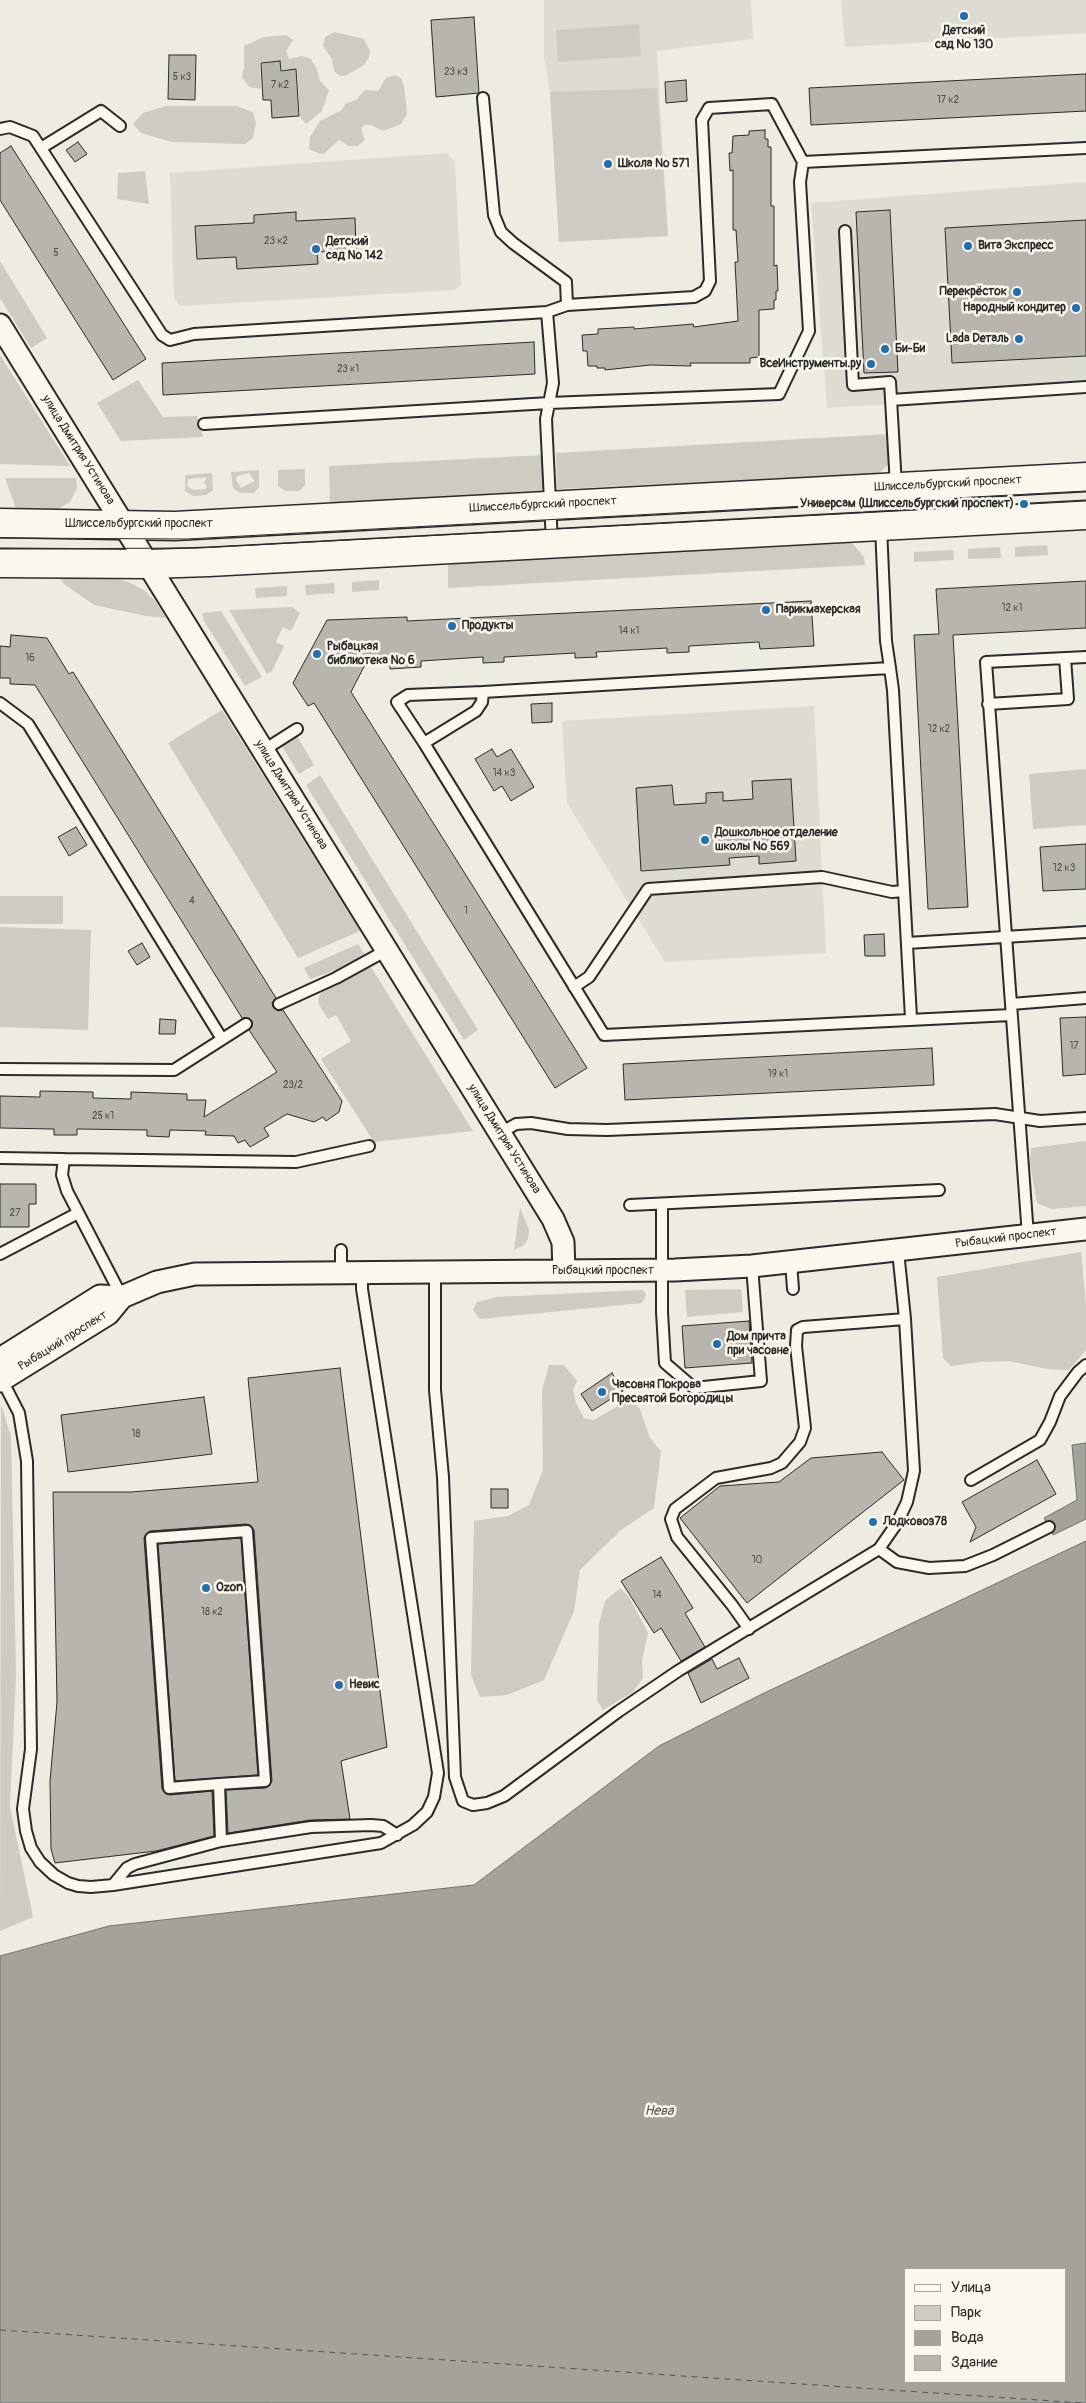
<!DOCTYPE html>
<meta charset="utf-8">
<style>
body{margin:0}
#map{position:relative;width:1086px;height:2403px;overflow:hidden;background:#eeebe0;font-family:Pangolin,sans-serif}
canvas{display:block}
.legend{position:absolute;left:904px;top:2268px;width:162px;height:115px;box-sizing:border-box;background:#fbf7ec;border:1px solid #a8a59f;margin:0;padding:6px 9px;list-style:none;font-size:15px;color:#2b2b2b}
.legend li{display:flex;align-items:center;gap:10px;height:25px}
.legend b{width:25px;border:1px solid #a8a59f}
</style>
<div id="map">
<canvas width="1086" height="2403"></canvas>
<ul class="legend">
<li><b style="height:6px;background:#fbf7ec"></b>Улица</li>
<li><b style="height:14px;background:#cecbc2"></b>Парк</li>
<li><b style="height:14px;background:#a4a29a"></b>Вода</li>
<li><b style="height:14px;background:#b8b5ae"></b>Здание</li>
</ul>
</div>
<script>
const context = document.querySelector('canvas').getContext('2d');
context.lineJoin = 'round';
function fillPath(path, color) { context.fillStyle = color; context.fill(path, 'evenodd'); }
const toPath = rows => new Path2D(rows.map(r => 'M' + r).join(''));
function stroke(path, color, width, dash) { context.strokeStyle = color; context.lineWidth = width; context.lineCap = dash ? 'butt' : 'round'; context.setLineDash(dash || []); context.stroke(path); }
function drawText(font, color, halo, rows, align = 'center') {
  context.font = font + ' Pangolin,sans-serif'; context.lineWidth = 5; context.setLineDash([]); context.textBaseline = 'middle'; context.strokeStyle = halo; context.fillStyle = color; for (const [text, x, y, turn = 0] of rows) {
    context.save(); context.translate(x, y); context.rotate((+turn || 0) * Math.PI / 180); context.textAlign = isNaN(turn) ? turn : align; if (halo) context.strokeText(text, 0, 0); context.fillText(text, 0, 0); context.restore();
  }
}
fillPath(toPath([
 [544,0,751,0,753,39,657,51,668,236,559,242,550,92,544,56],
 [841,0,1086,0,1086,33,845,47],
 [447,153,455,162,461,284,455,290,180,306,174,298,170,173],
 [1086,182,1086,392,827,408,811,203],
 [814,706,826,953,665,962,567,803,562,721]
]), '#dedbd1');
fillPath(toPath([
 [639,24,641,56,558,62,556,30],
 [335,32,364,39,370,51,369,57,364,65,345,76,340,76,334,71,332,59,323,46,325,37],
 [286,35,293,40,286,51,289,59,302,56,310,58,317,69,320,81,329,90,322,111,306,124,300,117,297,69,281,70,280,61,260,62,261,89,249,87,242,77,244,68,244,46,264,37],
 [395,75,401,78,404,86,407,114,401,124,383,131,371,125,364,125,361,128,365,140,358,146,349,146,339,140,325,153,320,154,309,149,310,137,320,121,342,110,345,104,356,100,365,90,378,91,386,78],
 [657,88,668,236,559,242,550,92],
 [166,106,236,106,253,112,256,123,253,138,245,144,172,142,141,133,133,124,143,113],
 [145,171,149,204,117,199,118,173],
 [0,261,47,338,31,348,0,298],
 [0,355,70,466,0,464],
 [138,380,163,417,197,416,203,437,121,441,97,403],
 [889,434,890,463,878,474,557,489,556,453],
 [543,455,544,487,540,494,330,505,329,466],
 [305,469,305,485,299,491,286,491,278,486,278,470],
 [259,470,259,487,254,493,240,493,233,488,231,472],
 [249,473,255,481,241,488,236,480,237,476],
 [212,473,213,490,206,495,193,496,185,491,185,475],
 [207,477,204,482,207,487,205,489,193,490,187,486,188,479],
 [5,478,76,478,77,488,70,502,53,512,17,511],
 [851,542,864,557,865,565,448,588,448,563],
 [1047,545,1048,555,1015,557,1015,547],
 [1000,547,1001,558,968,559,968,549],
 [953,550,954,560,914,562,914,552],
 [59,577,111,577,128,582,144,590,155,601,166,618,146,616,94,605,64,584],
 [379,580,379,590,352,592,352,582],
 [334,583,335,593,306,595,305,585],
 [287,586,287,596,256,598,255,588],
 [292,607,300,613,291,631,283,627,276,642,284,646,272,671,267,674,229,610],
 [221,611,262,677,245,686,204,621,202,613],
 [222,710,360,931,298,958,168,743],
 [297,736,314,765,299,774,282,746],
 [1086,769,1086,825,1033,829,1029,774],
 [320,775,478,1030,464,1040,306,785],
 [0,896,63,896,63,924,0,924],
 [0,927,91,930,88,1030,0,1027],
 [358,944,365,955,333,971,310,979,304,968],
 [371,967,473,1131,374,1142,321,1059,351,1041,336,1015,328,1019,319,1005,318,999,321,993],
 [1086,1141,1086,1206,1052,1209,1037,1203,1030,1163,1031,1148],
 [520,1207,529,1230,528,1239,524,1245,514,1250],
 [1081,1252,1086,1306,1086,1350,1069,1370,1047,1369,1009,1361,980,1362,951,1366,943,1358,937,1277],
 [741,1289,743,1312,687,1317,685,1290],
 [643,1290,646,1295,642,1303,480,1319,473,1310,477,1302,497,1297],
 [549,1365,564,1365,577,1381,573,1390,576,1403,584,1418,594,1420,630,1399,640,1409,650,1438,661,1451,654,1508,621,1530,580,1570,574,1611,544,1680,507,1695,480,1697,471,1675,474,1521,508,1516,529,1505,543,1470,542,1391],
 [1,1405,11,1436,16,1675,10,1807,33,1917,0,1931],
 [620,1588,629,1597,648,1633,642,1661,643,1678,633,1692,603,1710,597,1700,599,1624,605,1601]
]), '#cecbc2');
const water = toPath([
 [1086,1443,1086,1519,1053,1535,1044,1518,1077,1500,1072,1445,1086,1443],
 [1086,1541,1086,2403,0,2403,0,1956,109,1926,474,1885,659,1746,760,1695,1086,1541],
 [1065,2269,1065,2382,905,2382,905,2269,1065,2269]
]);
fillPath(water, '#a4a29a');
stroke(water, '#74726e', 1);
stroke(toPath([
 [0,2330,1083,2403]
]), '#555552', 1, [6, 5]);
const building = toPath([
 [474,17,479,93,436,97,431,20,474,17],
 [169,55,196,55,195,100,168,99,169,55],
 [280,61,281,71,296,69,299,116,272,118,271,100,263,100,261,63,280,61],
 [1086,74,1086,111,811,125,809,88,1086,74],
 [686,80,687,101,666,103,665,82,686,80],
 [765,130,765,139,768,139,768,147,771,147,771,206,774,206,774,266,777,265,778,291,776,291,776,300,774,300,774,309,759,310,759,357,750,358,750,363,690,363,691,366,650,365,605,370,605,368,597,368,597,366,588,366,587,351,583,351,582,335,598,334,598,329,634,327,634,329,693,324,694,327,738,321,735,262,738,262,736,230,733,230,733,170,730,171,729,153,732,153,733,136,749,135,749,131,765,130],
 [78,142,87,154,75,162,66,150,78,142],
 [11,146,146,359,113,380,0,200,0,153,11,146],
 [890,210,898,372,864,373,856,212,890,210],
 [296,212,296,221,355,218,356,250,317,252,318,264,237,269,236,257,197,259,195,226,254,223,254,215,296,212],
 [1086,220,1086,356,952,363,945,228,1086,220],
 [534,342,535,374,163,395,162,363,534,342],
 [1086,581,1086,628,953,635,968,907,928,909,914,635,939,634,936,589,1086,581],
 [811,601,814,646,760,649,759,642,689,646,689,652,667,653,667,648,596,652,597,657,575,658,575,653,504,657,504,662,483,663,483,657,421,661,421,667,390,669,390,662,366,663,355,684,351,692,587,1068,555,1088,314,703,308,706,293,683,327,620,407,617,407,621,811,601],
 [11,635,47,638,69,674,73,672,276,998,272,1003,273,1007,278,1011,283,1010,342,1101,339,1112,326,1121,323,1117,314,1122,287,1114,264,1128,269,1136,250,1147,245,1140,238,1143,234,1136,205,1135,206,1131,170,1130,169,1137,147,1136,147,1130,77,1129,77,1135,54,1135,54,1129,0,1128,0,1096,40,1097,40,1091,93,1092,93,1098,131,1099,131,1092,187,1094,187,1100,206,1100,204,1117,277,1072,249,1030,252,1027,252,1021,249,1018,242,1018,35,685,10,684,10,678,0,678,0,646,10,647,11,635],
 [552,703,552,722,532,723,531,704,552,703],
 [492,749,497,757,511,749,534,787,511,801,502,786,494,791,475,759,492,749],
 [791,779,796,861,759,864,759,856,729,858,730,865,641,871,636,788,672,785,674,805,706,803,706,793,723,792,723,801,753,799,752,781,791,779],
 [76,827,87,845,69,856,58,837,76,827],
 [1086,844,1086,889,1043,891,1040,847,1086,844],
 [884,934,885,956,865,956,864,935,884,934],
 [142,943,150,957,137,965,128,951,142,943],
 [1086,1017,1086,1074,1063,1076,1060,1018,1086,1017],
 [160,1019,176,1020,175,1034,159,1034,160,1019],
 [932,1048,934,1085,625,1100,623,1064,932,1048],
 [0,1184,36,1184,36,1204,29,1204,29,1227,0,1227,0,1184],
 [749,1321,752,1363,685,1368,682,1326,749,1321],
 [340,1368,387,1747,341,1761,350,1819,310,1820,228,1833,226,1790,265,1788,269,1786,272,1781,254,1530,250,1525,246,1524,150,1531,147,1533,144,1538,162,1789,166,1794,170,1795,212,1791,214,1836,156,1851,55,1863,51,1849,50,1781,57,1702,53,1492,131,1492,258,1482,248,1378,340,1368],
 [612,1373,623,1391,592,1411,581,1394,612,1373],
 [204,1397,212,1454,68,1472,61,1415,204,1397],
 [882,1452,904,1480,747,1603,680,1518,720,1486,779,1482,811,1458,882,1452],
 [1037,1460,1056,1494,970,1542,976,1527,962,1502,1037,1460],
 [491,1489,508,1489,508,1508,491,1508,491,1489],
 [241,1538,258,1775,175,1781,158,1544,241,1538],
 [661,1557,693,1608,685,1613,705,1647,681,1661,661,1628,654,1633,621,1581,661,1557],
 [739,1658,749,1678,701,1703,688,1673,712,1659,717,1669,739,1658]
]);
fillPath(building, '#b8b5ae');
stroke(building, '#2b2b2b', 1);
const lane = toPath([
 [483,98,494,215,501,232,513,243,566,282,567,305],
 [0,129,10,127,33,136,162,335,170,340,194,334,547,312,567,305,694,297,705,291,710,281,702,120,709,108,772,104,803,162],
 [41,148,101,111,120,126],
 [845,231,853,385,890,382,896,486],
 [547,312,553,383,546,419,552,543],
 [891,400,1086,387],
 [204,424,549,403,779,394,809,331,800,182,803,162,1086,148],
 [881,527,886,641,890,668,483,692,482,702,476,711,424,743,604,1035,1011,1015],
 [890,668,893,690,911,1018],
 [0,703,28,724,222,1039],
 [988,704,1068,699,1065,658],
 [424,743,397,702,408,695,483,692],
 [264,750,297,729],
 [907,943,1086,932],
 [574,987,589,977,648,889,822,877,892,892,904,891],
 [279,1004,336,978,387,950],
 [1011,1004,1086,998],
 [0,1069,174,1070,246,1024],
 [500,1133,516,1124,531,1123,568,1129,607,1130,995,1114,1040,1121,1086,1118],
 [0,1158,64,1159],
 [662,1204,662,1312,665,1363,694,1388,761,1381,752,1266],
 [630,1205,939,1190],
 [1028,1236,986,662,1086,657],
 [0,1254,78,1213],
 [791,1262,793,1289],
 [341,1272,341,1250],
 [435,1272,435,1390,443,1477,455,1777,463,1801,473,1805,487,1803,504,1796,619,1711,678,1671,879,1549,897,1523,907,1502,914,1471,905,1319,898,1251],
 [122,1297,67,1191,62,1175,64,1159,296,1162,369,1146],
 [2,1380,19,1413,27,1461,31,1749,23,1809,26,1831,31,1848,40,1862,54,1875,68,1883,78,1886,91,1887,113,1885,381,1843,413,1825,427,1812,434,1797,438,1773,362,1289,362,1273],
 [971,1480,1040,1440,1050,1422,1060,1396,1078,1372,1086,1365],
 [879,1549,897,1562,929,1568,965,1566,993,1555,1049,1527],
 [749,1629,732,1605,677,1537,671,1519,675,1509,716,1478,771,1468,782,1463,800,1442,805,1428,796,1346,797,1330,803,1327,905,1319],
 [219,1784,265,1781,247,1531,151,1538,169,1788,219,1784,221,1841],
 [113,1885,127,1868,135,1864,221,1841,311,1827,371,1825,383,1826,397,1835]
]);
const street = toPath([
 [0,325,553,1219,563,1242,564,1271],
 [0,1359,100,1296,122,1297,157,1282,195,1274,675,1270,752,1266,1086,1229],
 [0,1381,108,1314,122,1297]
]);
const primary = toPath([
 [0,523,175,526,1086,477],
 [0,563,149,564,209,562,1086,515]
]);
stroke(lane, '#2b2b2b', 14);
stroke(street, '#2b2b2b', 25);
stroke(primary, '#2b2b2b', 31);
stroke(lane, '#fbf7ec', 10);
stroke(street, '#fbf7ec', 21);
stroke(primary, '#fbf7ec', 28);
stroke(toPath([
 [0,538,187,539,1086,491],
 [0,549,196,548,1086,501]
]), '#2b2b2b', 1);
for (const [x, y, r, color] of [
 [964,16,5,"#1f6fb2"],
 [608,164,5,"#1f6fb2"],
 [968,246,5,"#1f6fb2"],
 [316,249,5,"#1f6fb2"],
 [1017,292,5,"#1f6fb2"],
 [1076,308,5,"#1f6fb2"],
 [1019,339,5,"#1f6fb2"],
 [885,349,5,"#1f6fb2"],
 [871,364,5,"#1f6fb2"],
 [1024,504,5,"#1f6fb2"],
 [766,610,5,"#1f6fb2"],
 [452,626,5,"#1f6fb2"],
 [317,654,5,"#1f6fb2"],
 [705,840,5,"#1f6fb2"],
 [717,1344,5,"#1f6fb2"],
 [602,1392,5,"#1f6fb2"],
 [873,1522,5,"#1f6fb2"],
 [206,1588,5,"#1f6fb2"],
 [339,1685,5,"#1f6fb2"]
]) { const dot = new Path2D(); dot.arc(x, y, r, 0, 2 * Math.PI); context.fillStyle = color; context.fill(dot); stroke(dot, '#fbf7ec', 2); }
drawText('10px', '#4e4e4c', null, [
 ["23 к3",456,72],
 ["5 к3",182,77],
 ["7 к2",280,85],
 ["17 к2",948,100],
 ["23 к2",276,241],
 ["5",56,253],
 ["23 к1",348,369],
 ["12 к1",1012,608],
 ["14 к1",629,631],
 ["16",30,658],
 ["12 к2",939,729],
 ["14 к3",504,773],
 ["12 к3",1064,868],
 ["4",192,901],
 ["1",466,911],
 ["17",1074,1046],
 ["19 к1",778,1074],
 ["23/2",293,1085],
 ["25 к1",103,1116],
 ["27",15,1213],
 ["18",136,1434],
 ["10",757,1560],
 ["14",657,1595],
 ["18 к2",212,1612]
]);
drawText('bold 12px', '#2b2b2b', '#fbf7ec', [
 ["Детский",964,31,"center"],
 ["сад № 130",964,45,"center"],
 ["Школа № 571",618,164],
 ["Детский",326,242],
 ["сад № 142",326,256],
 ["Вита Экспресс",978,246],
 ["Перекрёсток",1007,292,"right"],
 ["Народный кондитер",1066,308,"right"],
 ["Lada Dеталь",1009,339,"right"],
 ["Би-Би",895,349],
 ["ВсеИнструменты.ру",861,364,"right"],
 ["Универсам (Шлиссельбургский проспект)",1014,504,"right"],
 ["Парикмахерская",776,610],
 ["Продукты",462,626],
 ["Рыбацкая",327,647],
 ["библиотека № 6",327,661],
 ["Дошкольное отделение",715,833],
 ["школы № 569",715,847],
 ["Дом причта",727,1337],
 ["при часовне",727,1351],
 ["Часовня Покрова",612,1385],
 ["Пресвятой Богородицы",612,1399],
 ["Лодковоз78",883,1522],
 ["Ozon",216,1588],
 ["Невис",349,1685]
], 'left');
drawText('12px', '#2b2b2b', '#fbf7ec', [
 ["улица Дмитрия Устинова",78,450,58],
 ["Шлиссельбургский проспект",948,484,-3],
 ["Шлиссельбургский проспект",543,505,-3],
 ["Шлиссельбургский проспект",139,524],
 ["улица Дмитрия Устинова",291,795,58],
 ["улица Дмитрия Устинова",504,1139,58],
 ["Рыбацкий проспект",1006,1238,-7],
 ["Рыбацкий проспект",603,1271],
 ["Рыбацкий проспект",63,1341,-32]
]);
drawText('italic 14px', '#555552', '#fbf7ec', [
 ["Нева",659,2111]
]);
</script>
